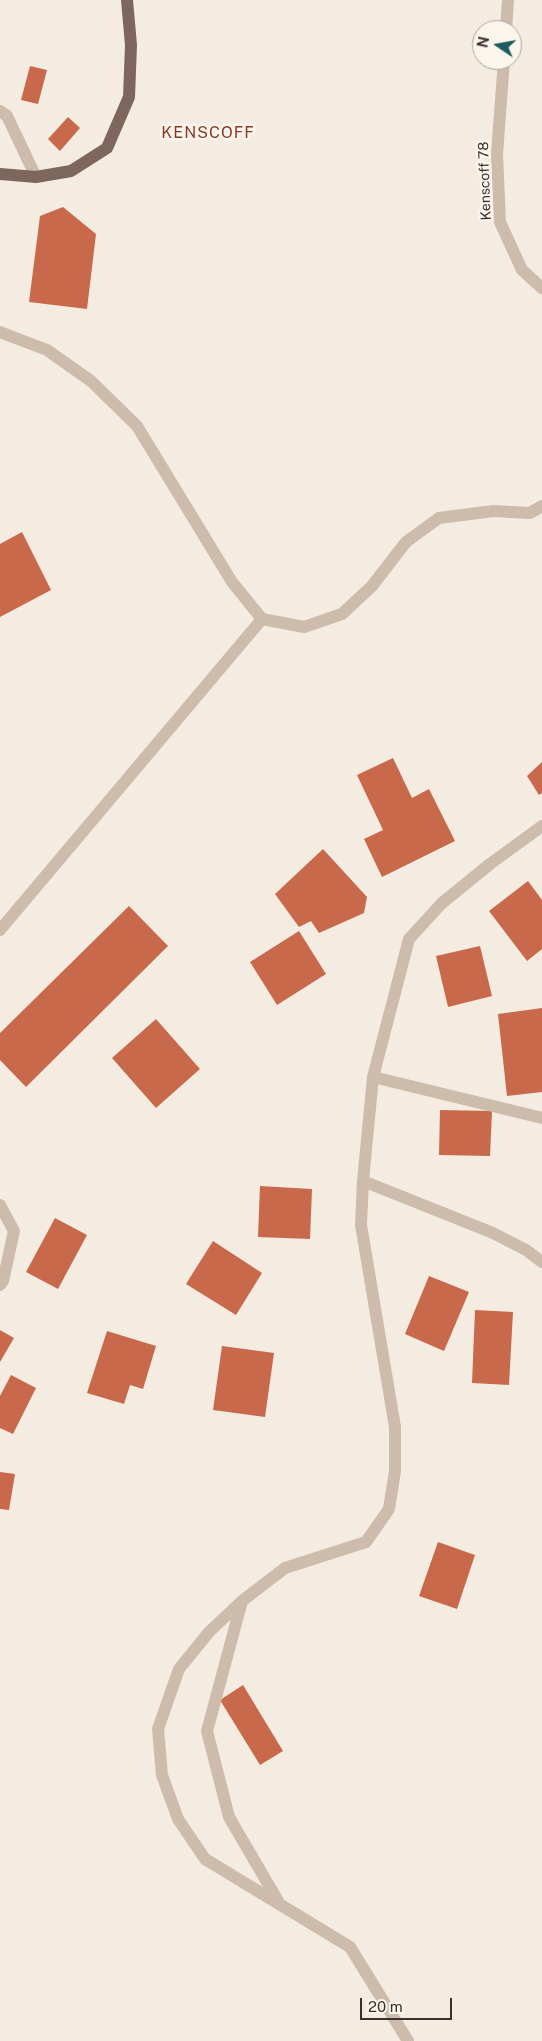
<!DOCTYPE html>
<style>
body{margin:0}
#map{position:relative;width:542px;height:2041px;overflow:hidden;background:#f4ebe1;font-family:"Public Sans",sans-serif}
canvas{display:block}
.north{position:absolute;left:472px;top:20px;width:50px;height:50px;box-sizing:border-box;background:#fbf5ee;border:1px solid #aea6a0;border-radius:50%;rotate:282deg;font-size:14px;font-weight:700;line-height:20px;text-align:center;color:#3b302b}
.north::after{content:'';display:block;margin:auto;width:18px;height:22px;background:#1f5a5e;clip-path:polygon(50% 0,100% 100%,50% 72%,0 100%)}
.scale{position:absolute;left:360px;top:1998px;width:92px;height:22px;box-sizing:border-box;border:2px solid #3b302b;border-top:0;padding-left:6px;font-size:15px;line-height:18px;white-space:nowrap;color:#3b302b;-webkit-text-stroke:4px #fbf5ee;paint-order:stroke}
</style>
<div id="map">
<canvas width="542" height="2041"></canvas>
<div class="north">N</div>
<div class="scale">20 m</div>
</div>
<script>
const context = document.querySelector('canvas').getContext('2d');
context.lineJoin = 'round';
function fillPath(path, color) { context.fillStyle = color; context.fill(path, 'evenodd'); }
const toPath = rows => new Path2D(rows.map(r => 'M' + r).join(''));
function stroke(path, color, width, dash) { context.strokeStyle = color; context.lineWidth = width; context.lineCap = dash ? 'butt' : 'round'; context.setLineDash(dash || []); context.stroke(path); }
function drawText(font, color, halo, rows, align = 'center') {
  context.font = font + ' "Public Sans",sans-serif'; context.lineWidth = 5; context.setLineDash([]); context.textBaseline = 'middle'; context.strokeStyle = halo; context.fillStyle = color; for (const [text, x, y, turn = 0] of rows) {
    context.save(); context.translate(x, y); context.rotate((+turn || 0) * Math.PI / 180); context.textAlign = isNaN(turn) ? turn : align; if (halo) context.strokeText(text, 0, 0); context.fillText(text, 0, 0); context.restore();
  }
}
fillPath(toPath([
 [30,66,47,70,38,104,21,100],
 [68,117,80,128,60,151,48,139],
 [63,207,96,234,87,309,29,302,40,216],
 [22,532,51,590,0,617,0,544],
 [393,758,412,798,429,789,455,841,382,877,364,839,383,830,357,775],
 [542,762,542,793,539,795,527,776],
 [323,849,367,897,364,913,319,933,311,921,299,927,275,894],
 [528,881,542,900,542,949,527,961,489,911],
 [129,906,168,946,26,1087,0,1060,0,1033],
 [299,931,326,974,277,1005,250,962],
 [480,946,492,996,448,1007,436,956],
 [542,1008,542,1092,507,1096,498,1014],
 [156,1019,200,1069,156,1108,112,1058],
 [440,1110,492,1111,490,1156,439,1155],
 [260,1186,312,1189,310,1239,258,1237],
 [55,1218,87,1235,58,1289,26,1272],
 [213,1241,262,1273,236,1315,186,1284],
 [429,1276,469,1292,444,1351,405,1334],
 [475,1310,513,1312,509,1385,472,1383],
 [0,1330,14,1338,0,1362],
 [107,1331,156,1346,143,1389,130,1385,124,1404,87,1393],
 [222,1346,274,1353,265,1417,213,1410],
 [11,1375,36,1388,13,1434,0,1428,0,1396],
 [0,1472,15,1474,9,1510,0,1509],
 [438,1542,475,1555,457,1609,419,1596],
 [243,1685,283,1751,260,1765,220,1700]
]), '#c8694b');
stroke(toPath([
 [506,30,508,0],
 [504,60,497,154,500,222,522,270,542,288],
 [0,111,7,116,36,177],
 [0,332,47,350,91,381,137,426,232,582,262,619,304,627,342,614,372,586,406,542,439,518,493,511,530,513,542,506],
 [0,930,262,619],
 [373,1077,542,1118],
 [363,1181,493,1233,526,1250,542,1262],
 [0,1205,14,1231,3,1281,0,1285],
 [242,1601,207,1731,229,1817,278,1901],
 [408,2041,350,1947,205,1859,178,1819,162,1775,158,1729,179,1669,209,1632,242,1601,285,1568,366,1542,389,1509,395,1471,395,1427,361,1225,363,1181,373,1077,409,939,442,903,490,864,542,826]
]), '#cdbbac', 12);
stroke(toPath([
 [0,174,36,177,71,171,107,148,129,97,131,45,127,0]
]), '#7d675c', 12);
drawText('14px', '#3b302b', '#fbf5ee', [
 ["Kenscoff 78",485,181,-92]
]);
context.letterSpacing = '1px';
drawText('16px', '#8c3b22', '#fbf5ee', [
 ["KENSCOFF",208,133]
]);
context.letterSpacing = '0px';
</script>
